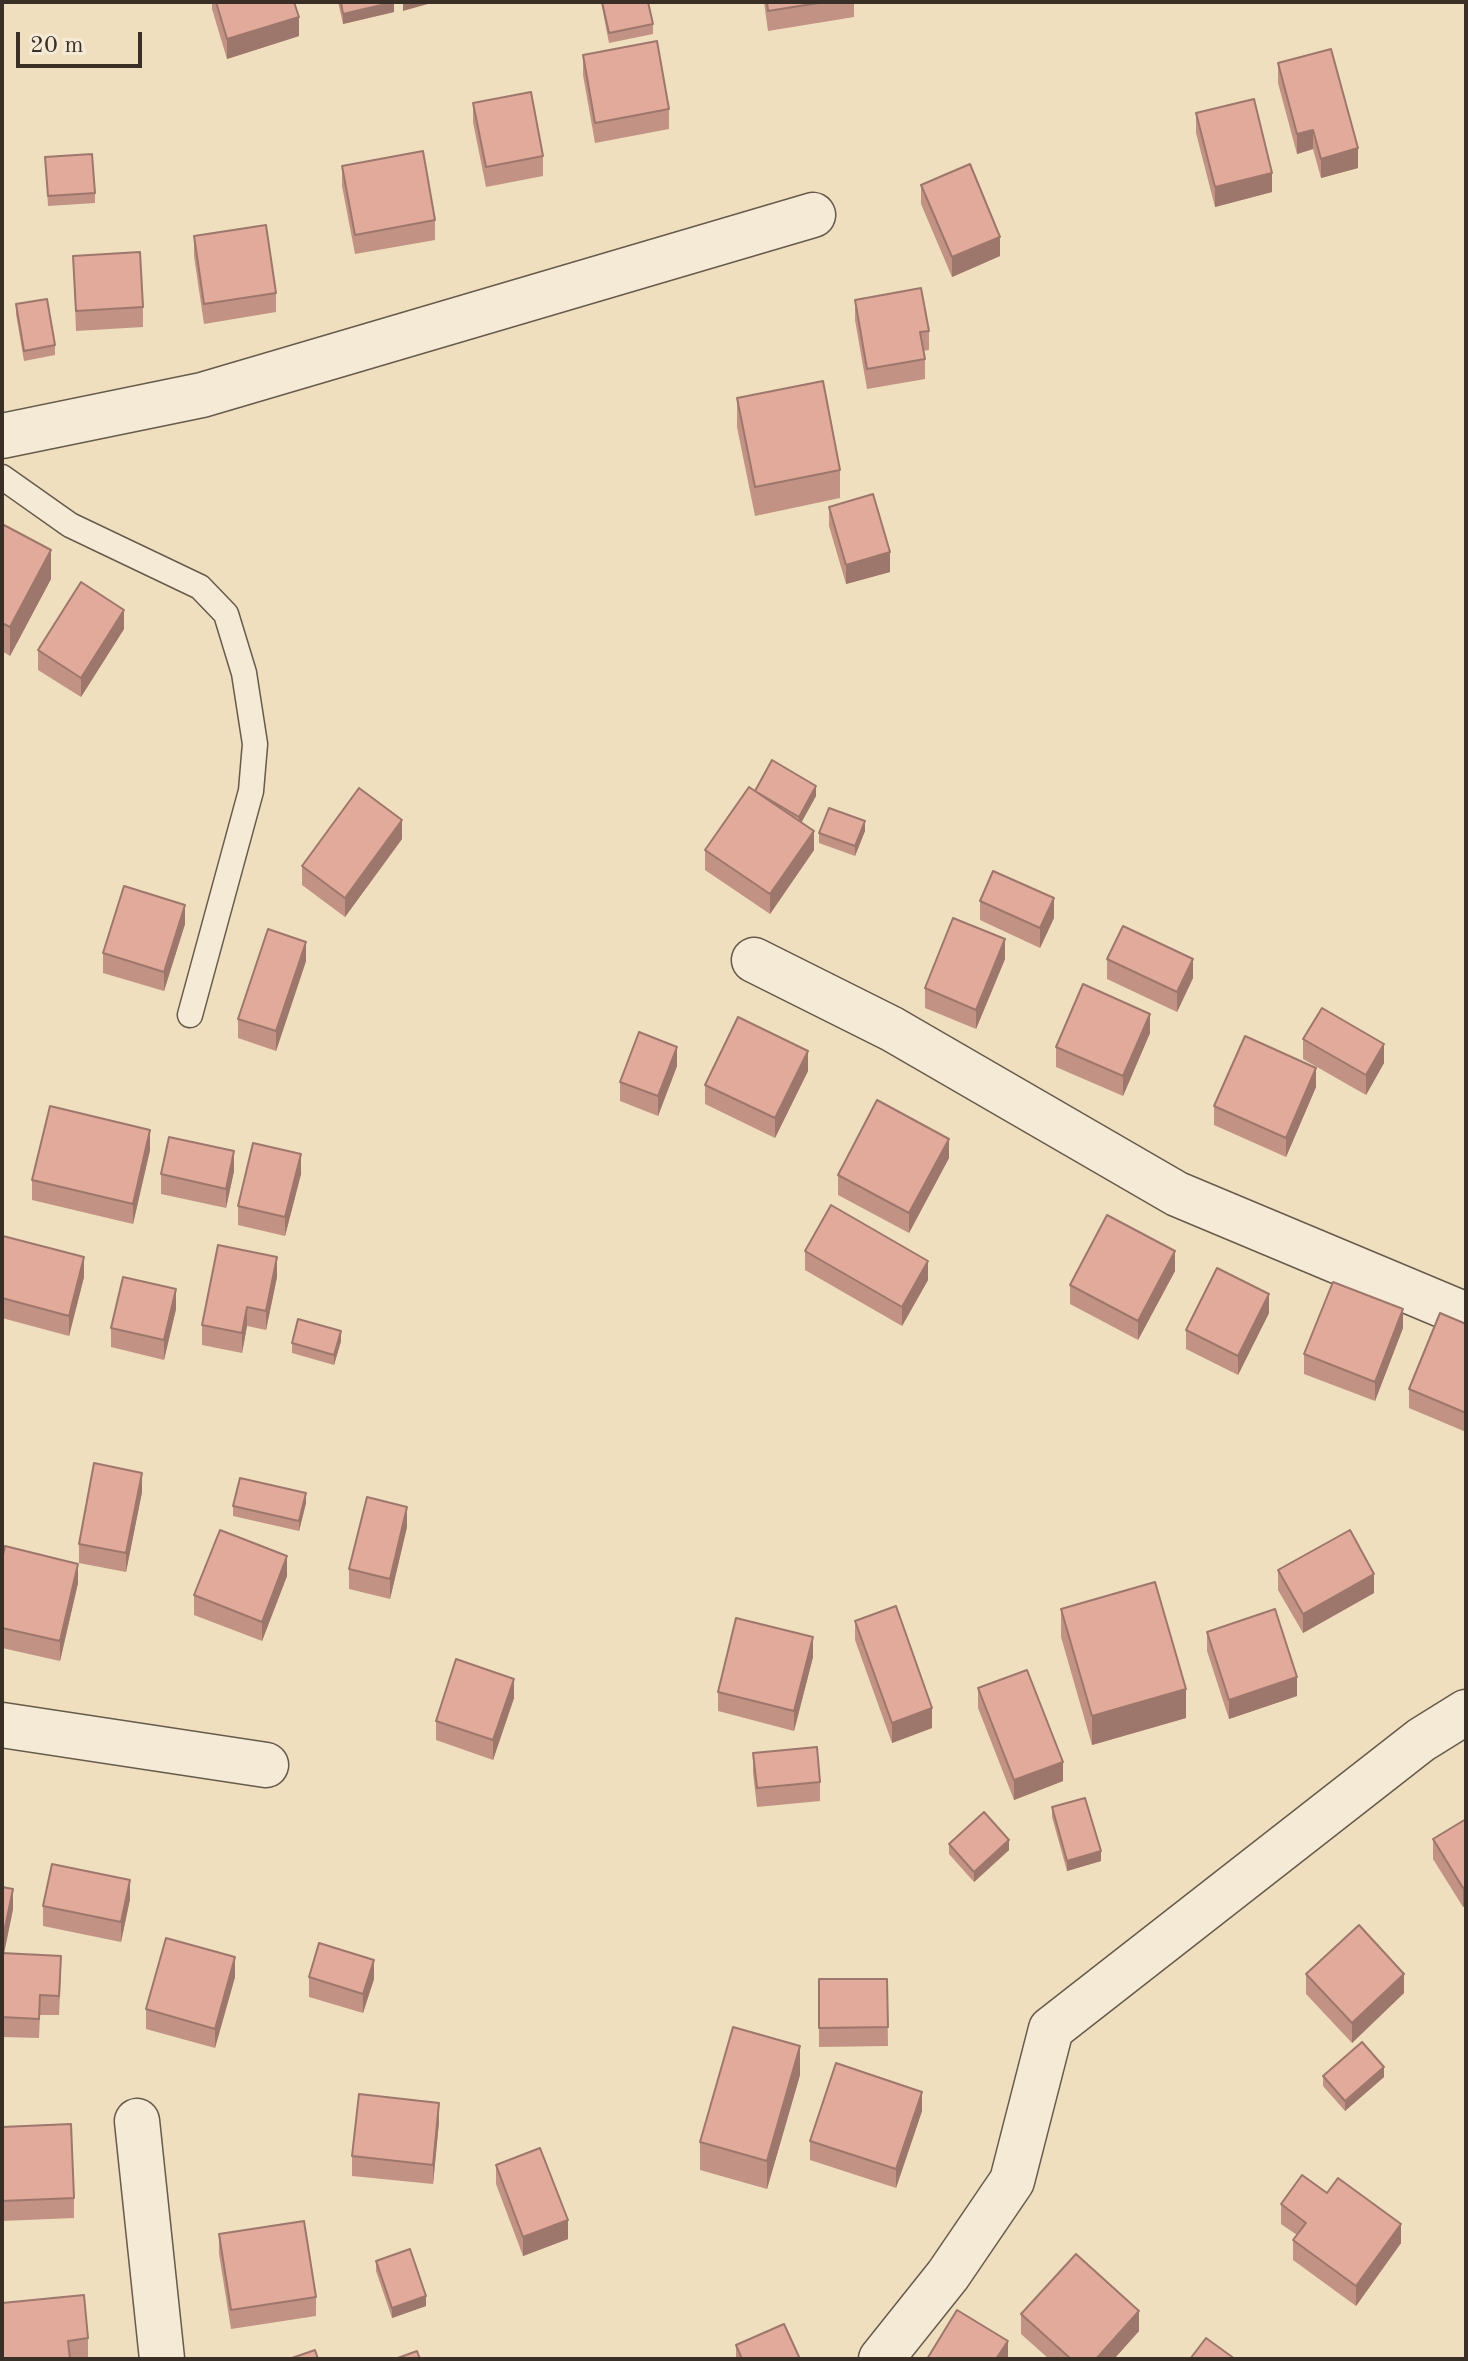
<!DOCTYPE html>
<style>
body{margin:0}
#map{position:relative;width:1468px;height:2361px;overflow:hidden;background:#efdfbf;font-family:"Old Standard TT",serif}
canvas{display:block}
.frame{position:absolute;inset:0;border:4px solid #392f26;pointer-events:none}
.scale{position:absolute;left:16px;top:32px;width:126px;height:36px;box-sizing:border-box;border:4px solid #392f26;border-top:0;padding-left:10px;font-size:24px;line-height:28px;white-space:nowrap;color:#392f26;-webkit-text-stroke:6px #f5ead5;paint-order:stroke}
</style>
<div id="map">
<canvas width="1468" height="2361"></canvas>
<div class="frame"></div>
<div class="scale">20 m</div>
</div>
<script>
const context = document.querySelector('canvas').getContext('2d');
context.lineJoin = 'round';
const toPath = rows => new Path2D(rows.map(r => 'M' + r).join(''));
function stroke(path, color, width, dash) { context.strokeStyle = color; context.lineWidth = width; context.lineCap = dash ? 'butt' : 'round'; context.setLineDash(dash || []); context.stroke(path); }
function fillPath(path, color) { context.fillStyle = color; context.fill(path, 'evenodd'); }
const service = toPath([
 [2,477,70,525,200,587,226,614,244,673,255,744,251,791,190,1015]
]);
const minor = toPath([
 [2,436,202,395,813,215],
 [754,960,892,1029,1177,1194,1466,1315],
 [2,1725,266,1765],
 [137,2121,162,2359],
 [881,2359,948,2275,1012,2181,1051,2029,1421,1740,1466,1712]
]);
stroke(service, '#665b4c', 27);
stroke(minor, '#665b4c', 47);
stroke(service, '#f5ead5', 24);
stroke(minor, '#f5ead5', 44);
fillPath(toPath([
 [212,2,294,2,299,36,227,59,212,9],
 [338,2,394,2,394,12,343,24],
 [601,2,648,2,653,24,653,34,609,43],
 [764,2,854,2,854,17,768,31],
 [583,55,669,109,669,129,595,143,583,75],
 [1278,63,1358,168,1321,178,1313,149,1297,154,1278,83],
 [473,103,543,156,543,176,486,187,473,122],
 [1196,113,1272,192,1215,207,1196,133],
 [45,157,95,193,95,203,48,206],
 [342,166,435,220,435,240,355,254,342,186],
 [921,185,1000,256,952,277,921,204],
 [194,236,276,293,276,312,204,324,194,256],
 [2,237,3,246,3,275,2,275],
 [73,256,143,307,143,327,76,331],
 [855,300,929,331,929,350,923,351,925,359,925,379,867,389,855,320],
 [16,304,55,345,55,355,24,361,16,314],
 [737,398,840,470,840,498,755,516,737,427],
 [829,507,890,572,846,584,829,526],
 [2,524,51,579,10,656,2,651],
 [124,629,81,697,38,670,38,650],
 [755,791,816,796,801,822,814,850,770,914,705,870,705,850],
 [865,831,855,856,819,843,819,833],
 [402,839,345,917,302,885,302,866],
 [980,901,1054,918,1040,948,980,920],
 [185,924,164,991,103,973,103,953],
 [1005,959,976,1029,925,1008,925,988],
 [1107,959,1193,978,1177,1012,1107,979],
 [306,961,276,1051,238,1038,238,1019],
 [1150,1033,1123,1096,1056,1067,1056,1047],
 [1303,1039,1384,1063,1366,1095,1303,1059],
 [677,1066,658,1116,620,1101,620,1082],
 [808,1071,775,1138,705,1104,705,1085],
 [1316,1087,1286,1157,1214,1125,1214,1106],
 [150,1150,133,1224,32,1200,32,1180],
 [949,1158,909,1233,838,1195,838,1175],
 [234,1171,226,1208,161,1194,161,1174],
 [301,1174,285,1236,238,1225,238,1206],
 [2,1241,84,1277,69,1336,2,1318],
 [805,1251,928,1280,902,1326,805,1270],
 [1175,1271,1138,1340,1070,1304,1070,1285],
 [277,1277,266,1330,247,1326,242,1353,202,1345,202,1325],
 [176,1309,164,1360,111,1347,111,1328],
 [1269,1313,1238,1375,1186,1349,1186,1330],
 [1466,1324,1466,1432,1409,1408,1409,1389],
 [1403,1328,1375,1401,1304,1374,1304,1354],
 [341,1341,334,1365,292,1353,292,1343],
 [142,1492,126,1572,79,1563,79,1544],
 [306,1503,299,1531,233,1516,233,1506],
 [407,1527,390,1599,349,1589,349,1569],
 [2,1559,78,1583,60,1661,2,1648],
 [1278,1570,1374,1593,1303,1633,1278,1590],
 [287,1576,262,1641,194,1615,194,1595],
 [1061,1609,1186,1718,1092,1745,1061,1637],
 [855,1621,932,1728,892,1743,855,1640],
 [1207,1632,1297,1696,1229,1719,1207,1651],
 [813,1657,794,1731,718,1711,718,1692],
 [978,1688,1063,1781,1014,1800,978,1708],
 [514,1698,493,1760,436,1740,436,1721],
 [753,1753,820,1782,820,1801,757,1807,753,1773],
 [1052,1807,1101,1861,1067,1871,1052,1817],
 [1466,1819,1463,1907,1433,1859,1433,1839],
 [949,1844,1009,1850,974,1882,949,1854],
 [2,1887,13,1909,4,1954,61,1975,59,2015,40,2015,39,2038,2,2037],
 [130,1899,121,1942,43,1926,43,1906],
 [1306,1974,1404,1993,1352,2043,1306,1994],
 [235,1977,215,2048,146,2029,146,2009],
 [309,1977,374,1979,363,2013,309,1997],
 [819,1979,887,1979,888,2046,819,2047],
 [800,2075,767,2189,700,2170,700,2142],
 [1323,2076,1384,2077,1345,2111,1323,2086],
 [922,2111,896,2188,810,2160,810,2141],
 [439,2122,433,2184,352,2176,352,2156],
 [2,2127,74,2198,74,2218,2,2221],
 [496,2165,568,2239,523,2256,496,2184],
 [1327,2193,1401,2243,1356,2306,1293,2260,1293,2240,1297,2235,1281,2224,1281,2204],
 [219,2234,316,2297,316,2316,231,2329,219,2254],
 [376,2261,426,2306,392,2318,376,2271],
 [2,2303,88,2338,88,2358,78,2359,2,2359],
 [1021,2314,1139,2331,1114,2359,1049,2359,1021,2334],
 [736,2345,800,2359,736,2359]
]), '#c29284');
fillPath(toPath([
 [394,2,394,12,343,24,343,14],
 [403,2,435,2,403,11],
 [299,17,299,36,227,59,227,39],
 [1313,130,1313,149,1297,154,1297,134],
 [1358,148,1358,168,1321,178,1321,159],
 [1272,173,1272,192,1215,207,1215,187],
 [1000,237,1000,256,952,277,952,257],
 [51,550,51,579,10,656,10,627],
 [890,552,890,572,846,584,846,565],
 [124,610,124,629,81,697,81,678],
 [816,786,816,796,799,827,799,817],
 [402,820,402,839,345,917,345,898],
 [865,821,865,831,855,856,855,846],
 [814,831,814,850,770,914,770,894],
 [1054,898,1054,918,1040,948,1040,928],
 [185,905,185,924,164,991,164,972],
 [1005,939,1005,959,976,1029,976,1010],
 [306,942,306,961,276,1051,276,1031],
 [1193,959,1193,978,1177,1012,1177,992],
 [1150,1014,1150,1033,1123,1096,1123,1076],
 [1384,1044,1384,1063,1366,1095,1366,1075],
 [677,1047,677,1066,658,1116,658,1096],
 [808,1051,808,1071,775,1138,775,1118],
 [1316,1068,1316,1087,1286,1157,1286,1138],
 [150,1130,150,1150,133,1224,133,1204],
 [949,1139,949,1158,909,1233,909,1213],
 [234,1151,234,1171,226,1208,226,1189],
 [301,1154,301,1174,285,1236,285,1217],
 [1175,1251,1175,1271,1138,1340,1138,1321],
 [84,1257,84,1277,69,1336,69,1316],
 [277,1257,277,1277,266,1330,266,1311],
 [928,1261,928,1280,902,1326,902,1307],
 [176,1289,176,1309,164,1360,164,1340],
 [1269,1294,1269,1313,1238,1375,1238,1356],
 [247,1307,247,1326,242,1353,242,1333],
 [1403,1309,1403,1328,1375,1401,1375,1382],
 [341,1331,341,1341,334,1365,334,1355],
 [142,1473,142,1492,126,1572,126,1553],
 [306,1493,306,1503,299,1531,299,1521],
 [407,1507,407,1527,390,1599,390,1579],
 [287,1556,287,1576,262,1641,262,1622],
 [78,1564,78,1583,60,1661,60,1641],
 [1374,1574,1374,1593,1303,1633,1303,1614],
 [813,1637,813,1657,794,1731,794,1711],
 [1297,1677,1297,1696,1229,1719,1229,1700],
 [514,1679,514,1698,493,1760,493,1740],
 [1186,1689,1186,1718,1092,1745,1092,1716],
 [932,1708,932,1728,892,1743,892,1723],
 [1063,1762,1063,1781,1014,1800,1014,1780],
 [1009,1840,1009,1850,974,1882,974,1872],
 [1101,1851,1101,1861,1067,1871,1067,1861],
 [130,1880,130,1899,121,1942,121,1922],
 [1466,1886,1466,1905,1463,1907,1463,1888],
 [13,1889,13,1909,2,1962,2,1942],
 [235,1957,235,1977,215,2048,215,2029],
 [374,1960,374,1979,363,2013,363,1994],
 [1404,1974,1404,1993,1352,2043,1352,2023],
 [800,2046,800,2075,767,2189,767,2161],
 [1384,2067,1384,2077,1345,2111,1345,2101],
 [922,2092,922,2111,896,2188,896,2169],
 [439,2103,439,2122,433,2184,433,2165],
 [568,2220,568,2239,523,2256,523,2237],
 [1401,2224,1401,2243,1356,2306,1356,2286],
 [426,2296,426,2306,392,2318,392,2308],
 [1139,2311,1139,2331,1114,2359,1096,2359],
 [1008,2341,1008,2359,996,2359]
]), '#9e776c');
const building = toPath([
 [216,2,294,2,299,17,227,39,216,2],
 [341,2,394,2,343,14,341,2],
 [602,2,648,2,653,24,609,33,602,2],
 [767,2,825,2,768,11,767,2],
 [657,41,669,109,595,123,583,55,657,41],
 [1331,49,1358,148,1321,159,1313,130,1297,134,1278,63,1331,49],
 [531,92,543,156,486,167,473,103,531,92],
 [1254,99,1272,173,1215,187,1196,113,1254,99],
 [423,151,435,220,355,235,342,166,423,151],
 [92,154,95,193,48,196,45,157,92,154],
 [970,164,1000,237,952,257,921,185,970,164],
 [266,225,276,293,204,304,194,236,266,225],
 [140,252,143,307,76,311,73,256,140,252],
 [921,288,929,331,920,332,925,359,867,369,855,300,921,288],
 [47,299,55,345,24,351,16,304,47,299],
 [823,381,840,470,755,487,737,398,823,381],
 [873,494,890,552,846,565,829,507,873,494],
 [2,524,51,550,10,627,2,623,2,524],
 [81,582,124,610,81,678,38,650,81,582],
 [772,760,816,786,799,817,755,791,772,760],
 [749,787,814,831,770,894,705,850,749,787],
 [359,788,402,820,345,898,302,866,359,788],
 [829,808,865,821,855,846,819,833,829,808],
 [993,871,1054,898,1040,928,980,901,993,871],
 [124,886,185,905,164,972,103,953,124,886],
 [953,918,1005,939,976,1010,925,988,953,918],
 [1123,926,1193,959,1177,992,1107,959,1123,926],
 [268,929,306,942,276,1031,238,1019,268,929],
 [1083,984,1150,1014,1123,1076,1056,1047,1083,984],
 [1322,1008,1384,1044,1366,1075,1303,1039,1322,1008],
 [738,1017,808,1051,775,1118,705,1085,738,1017],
 [639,1032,677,1047,658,1096,620,1082,639,1032],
 [1245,1036,1316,1068,1286,1138,1214,1106,1245,1036],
 [877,1100,949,1139,909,1213,838,1175,877,1100],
 [50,1106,150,1130,133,1204,32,1180,50,1106],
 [169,1137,234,1151,226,1189,161,1174,169,1137],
 [253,1143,301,1154,285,1217,238,1206,253,1143],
 [831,1205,928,1261,902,1307,805,1251,831,1205],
 [1107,1215,1175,1251,1138,1321,1070,1285,1107,1215],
 [3,1236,84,1257,69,1316,2,1298,2,1241,3,1236],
 [218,1245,277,1257,266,1311,247,1307,242,1333,202,1325,218,1245],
 [1217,1268,1269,1294,1238,1356,1186,1330,1217,1268],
 [123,1277,176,1289,164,1340,111,1328,123,1277],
 [1333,1282,1403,1309,1375,1382,1304,1354,1333,1282],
 [1440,1313,1466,1324,1466,1413,1409,1389,1440,1313],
 [298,1319,341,1331,334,1355,292,1343,298,1319],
 [94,1463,142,1473,126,1553,79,1544,94,1463],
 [240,1478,306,1493,299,1521,233,1506,240,1478],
 [367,1497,407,1507,390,1579,349,1569,367,1497],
 [220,1530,287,1556,262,1622,194,1595,220,1530],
 [1350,1530,1374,1574,1303,1614,1278,1570,1350,1530],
 [5,1546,78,1564,60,1641,2,1628,2,1559,5,1546],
 [1155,1582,1186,1689,1092,1716,1061,1609,1155,1582],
 [896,1606,932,1708,892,1723,855,1621,896,1606],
 [1275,1609,1297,1677,1229,1700,1207,1632,1275,1609],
 [736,1618,813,1637,794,1711,718,1692,736,1618],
 [456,1659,514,1679,493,1740,436,1721,456,1659],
 [1027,1670,1063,1762,1014,1780,978,1688,1027,1670],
 [817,1747,820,1782,757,1788,753,1753,817,1747],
 [1085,1798,1101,1851,1067,1861,1052,1807,1085,1798],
 [984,1812,1009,1840,974,1872,949,1844,984,1812],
 [1466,1819,1466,1886,1463,1888,1433,1839,1466,1819],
 [52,1864,130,1880,121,1922,43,1906,52,1864],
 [2,1887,13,1889,2,1942,2,1887],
 [1359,1925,1404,1974,1352,2023,1306,1974,1359,1925],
 [166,1938,235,1957,215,2029,146,2009,166,1938],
 [319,1943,374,1960,363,1994,309,1977,319,1943],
 [2,1953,61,1956,59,1996,40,1995,39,2019,2,2017,2,1953],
 [819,1979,887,1979,888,2027,819,2028,819,1979],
 [733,2027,800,2046,767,2161,700,2142,733,2027],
 [1362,2042,1384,2067,1345,2101,1323,2076,1362,2042],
 [836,2063,922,2092,896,2169,810,2141,836,2063],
 [359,2094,439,2103,433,2165,352,2156,359,2094],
 [71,2124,74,2198,2,2201,2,2127,71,2124],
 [540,2148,568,2220,523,2237,496,2165,540,2148],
 [1302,2175,1327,2193,1338,2178,1401,2224,1356,2286,1293,2240,1306,2223,1281,2204,1302,2175],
 [304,2221,316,2297,231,2310,219,2234,304,2221],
 [410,2249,426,2296,392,2308,376,2261,410,2249],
 [1076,2254,1139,2311,1096,2359,1071,2359,1021,2314,1076,2254],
 [84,2295,88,2338,68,2341,70,2359,2,2359,2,2303,84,2295],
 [957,2310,1008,2341,996,2359,927,2359,957,2310],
 [784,2324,800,2359,742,2359,736,2345,784,2324],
 [1206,2338,1235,2359,1190,2359,1206,2338],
 [315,2350,318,2359,289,2359,315,2350],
 [417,2351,420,2359,395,2359,417,2351]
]);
fillPath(building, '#e1aa9a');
stroke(building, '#9e776c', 2);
</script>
